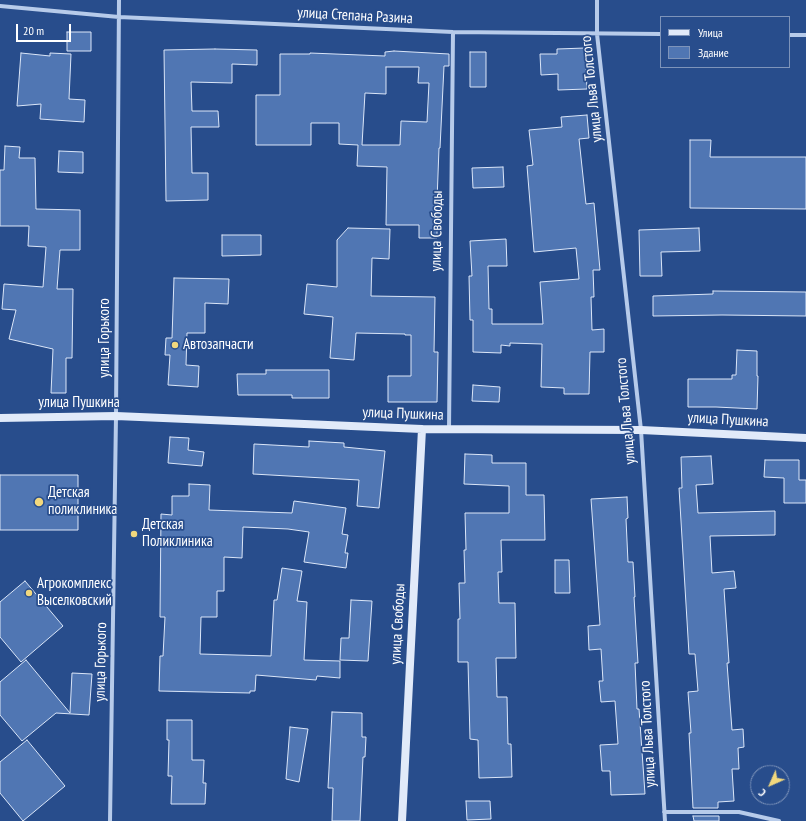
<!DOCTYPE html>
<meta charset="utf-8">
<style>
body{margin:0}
#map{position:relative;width:806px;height:821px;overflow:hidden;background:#284d8c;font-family:"PT Sans Narrow",sans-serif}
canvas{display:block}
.legend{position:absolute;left:660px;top:16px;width:130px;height:52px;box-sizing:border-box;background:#284d8c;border:1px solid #7e94ba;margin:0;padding:5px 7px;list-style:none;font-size:12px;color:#fff}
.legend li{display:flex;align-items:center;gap:8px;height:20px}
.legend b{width:20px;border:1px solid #7e94ba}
.north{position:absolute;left:750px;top:765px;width:40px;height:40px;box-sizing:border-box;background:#284d8c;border:1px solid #7e94ba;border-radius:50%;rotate:225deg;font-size:11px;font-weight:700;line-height:16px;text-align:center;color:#fff}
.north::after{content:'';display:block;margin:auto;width:14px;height:18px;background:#f2d87d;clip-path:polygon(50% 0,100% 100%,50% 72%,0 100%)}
.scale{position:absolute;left:16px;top:24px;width:55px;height:18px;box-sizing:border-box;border:2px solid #fff;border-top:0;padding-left:5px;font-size:12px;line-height:14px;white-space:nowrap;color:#fff;-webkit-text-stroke:3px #284d8c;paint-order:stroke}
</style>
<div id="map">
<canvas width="806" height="821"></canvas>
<ul class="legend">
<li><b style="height:5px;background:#e1eaf9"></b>Улица</li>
<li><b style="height:11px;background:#5076b3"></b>Здание</li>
</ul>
<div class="north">С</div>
<div class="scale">20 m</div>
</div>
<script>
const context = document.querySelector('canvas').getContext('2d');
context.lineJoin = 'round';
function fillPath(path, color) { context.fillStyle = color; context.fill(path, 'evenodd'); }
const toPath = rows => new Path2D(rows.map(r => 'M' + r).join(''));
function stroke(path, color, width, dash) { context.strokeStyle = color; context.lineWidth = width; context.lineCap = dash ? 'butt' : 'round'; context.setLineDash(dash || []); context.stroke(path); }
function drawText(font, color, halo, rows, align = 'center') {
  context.font = font + ' "PT Sans Narrow",sans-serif'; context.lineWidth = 3.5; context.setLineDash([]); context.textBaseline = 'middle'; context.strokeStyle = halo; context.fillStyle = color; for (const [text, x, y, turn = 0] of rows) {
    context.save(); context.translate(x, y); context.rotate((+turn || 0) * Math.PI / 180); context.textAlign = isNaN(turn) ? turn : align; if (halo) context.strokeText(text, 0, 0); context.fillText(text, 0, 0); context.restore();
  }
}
const building = toPath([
 [67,32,91,32,91,51,67,51,67,32],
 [585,48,587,89,558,90,558,74,541,75,540,54,557,54,557,49,585,48],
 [215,49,257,50,257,65,232,64,232,83,191,82,192,111,218,111,219,127,191,127,192,173,208,173,208,200,166,201,164,50,215,49],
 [394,51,449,54,449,66,444,66,440,148,439,148,437,201,439,201,439,225,437,225,437,238,419,238,419,225,386,225,387,167,357,166,358,145,339,144,339,123,311,123,311,145,256,145,256,95,280,95,280,54,310,54,310,53,385,56,385,52,394,51],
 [386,67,419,67,418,83,429,83,427,122,401,121,400,145,362,145,365,93,386,94,386,67],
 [470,52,486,52,486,87,470,87,470,52],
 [21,53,50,56,50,53,71,54,69,99,85,100,84,122,40,119,41,104,17,106,21,53],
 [587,115,589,138,579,139,586,204,594,203,600,270,593,270,594,297,591,297,592,330,604,329,604,352,590,352,589,394,564,394,564,388,541,387,542,344,510,343,510,346,501,345,501,353,473,352,473,320,470,320,469,276,472,276,470,241,506,239,507,266,488,266,489,309,492,309,492,324,543,324,540,282,579,279,576,248,534,252,527,166,533,165,529,130,562,127,561,117,587,115],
 [690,140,711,140,710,157,806,157,806,209,690,208,690,140],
 [5,146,20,147,19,158,35,158,36,209,80,210,80,250,60,250,57,289,73,289,72,358,66,358,66,393,51,393,53,349,9,339,16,310,2,309,4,284,43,287,46,247,28,246,29,226,0,226,0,170,4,170,5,146],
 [59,151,83,152,83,173,58,172,59,151],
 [503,167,504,187,473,188,472,168,503,167],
 [348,228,390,229,389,259,372,258,371,296,435,297,434,352,438,352,437,402,388,402,388,376,411,376,411,335,405,335,405,334,356,333,354,360,330,358,333,317,304,314,307,284,337,287,337,240,348,228],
 [699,228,700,251,661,252,662,276,640,276,639,230,699,228],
 [222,235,261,235,261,255,222,256,222,235],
 [174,278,229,279,228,304,205,303,205,333,187,333,186,365,199,366,198,387,168,385,170,355,165,355,166,338,172,338,174,278],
 [713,291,806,292,806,316,722,315,653,316,653,296,713,294,713,291],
 [737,350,757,351,757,376,758,376,757,409,716,407,688,407,688,379,732,379,732,375,736,375,737,350],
 [266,370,329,370,329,398,292,398,292,395,238,395,237,374,266,374,266,370],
 [473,385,500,387,499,402,472,401,473,385],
 [170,437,189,438,188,450,204,452,202,466,168,463,170,437],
 [309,441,344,443,344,447,385,451,379,508,357,506,359,480,253,474,254,444,309,447,309,441],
 [465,454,492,455,492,463,526,463,526,495,544,495,545,540,501,540,502,572,498,572,499,603,515,603,516,658,496,658,497,697,507,697,508,744,511,744,512,777,479,778,478,740,470,739,468,662,458,662,458,619,460,619,459,583,465,583,464,550,466,550,465,513,509,513,509,486,464,484,465,454],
 [711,456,713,484,696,485,698,513,775,511,775,535,710,536,712,573,734,571,736,588,724,589,729,663,727,663,732,730,743,729,744,747,738,748,739,769,732,769,734,801,718,802,718,808,693,808,689,733,691,733,688,692,698,691,695,654,689,654,679,488,682,488,681,457,711,456],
 [765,460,799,460,799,480,806,480,806,503,784,503,784,478,764,477,765,460],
 [0,475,78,475,78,530,0,530,0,475],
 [189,484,210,485,209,510,292,513,294,501,346,508,342,534,348,535,345,553,348,553,346,568,304,562,309,532,288,529,243,527,242,558,224,557,224,591,217,591,217,617,201,617,200,654,271,656,274,600,277,600,282,568,302,571,297,601,307,602,304,660,340,661,340,678,317,676,316,680,256,675,255,691,250,691,250,693,159,691,160,656,163,656,165,617,160,617,161,514,172,515,172,496,189,496,189,484],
 [627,497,628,518,626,519,628,562,633,562,635,597,634,597,638,663,635,663,637,709,639,709,645,794,611,795,610,771,602,771,600,745,618,744,615,701,601,702,599,681,603,681,601,649,589,650,588,626,600,625,591,499,627,497],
 [555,560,569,560,570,593,555,593,555,560],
 [25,581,63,626,21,662,0,637,0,602,25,581],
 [351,600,372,601,368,661,340,660,341,638,349,638,351,600],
 [26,660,70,713,72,673,92,674,89,715,56,713,22,741,0,715,0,682,26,660],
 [332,712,362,713,362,737,366,737,365,757,363,757,360,821,332,821,333,788,328,788,332,712],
 [167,720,192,720,192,760,204,760,203,783,206,783,205,804,171,804,172,776,168,776,169,740,167,740,167,720],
 [290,727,308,729,299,782,286,779,290,727],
 [27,740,65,786,23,821,0,793,0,762,27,740],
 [466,801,490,801,491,819,467,820,466,801],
 [693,816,719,816,719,821,694,821,693,816]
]);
fillPath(building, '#5076b3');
stroke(building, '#dbe6f8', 1);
stroke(toPath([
 [597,0,597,34,641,430,665,821],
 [0,6,119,17,453,32,661,34],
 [789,35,806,35],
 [449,429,453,32],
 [664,812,739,812,779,821],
 [110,821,116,416,119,0]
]), '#b7cbea', 4);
stroke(toPath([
 [0,418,116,416,422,429,641,430,806,438],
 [402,821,422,429]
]), '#e1eaf9', 8);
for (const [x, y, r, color] of [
 [175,345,4,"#f2d87d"],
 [39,502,5,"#f2d87d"],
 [134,534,4,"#f2d87d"],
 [29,593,4,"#f2d87d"]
]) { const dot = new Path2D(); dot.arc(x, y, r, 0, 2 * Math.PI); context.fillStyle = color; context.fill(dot); stroke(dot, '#284d8c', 1.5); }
drawText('15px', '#fff', '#284d8c', [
 ["улица Степана Разина",355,16,3],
 ["улица Льва Толстого",592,89,-96],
 ["улица Свободы",437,231,-89],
 ["улица Горького",105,338,-90],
 ["улица Пушкина",79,403],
 ["улица Льва Толстого",626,411,-95],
 ["улица Пушкина",403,414,2],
 ["улица Пушкина",728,420,3],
 ["улица Свободы",398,624,-87],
 ["улица Горького",101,662,-89],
 ["улица Льва Толстого",648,734,-93]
]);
drawText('15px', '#fff', '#284d8c', [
 ["Автозапчасти",183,345],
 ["Детская",48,493],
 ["поликлиника",48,510],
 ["Детская",142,525],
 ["Поликлиника",142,542],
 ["Агрокомплекс",37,584],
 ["Выселковский",37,601]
], 'left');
</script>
